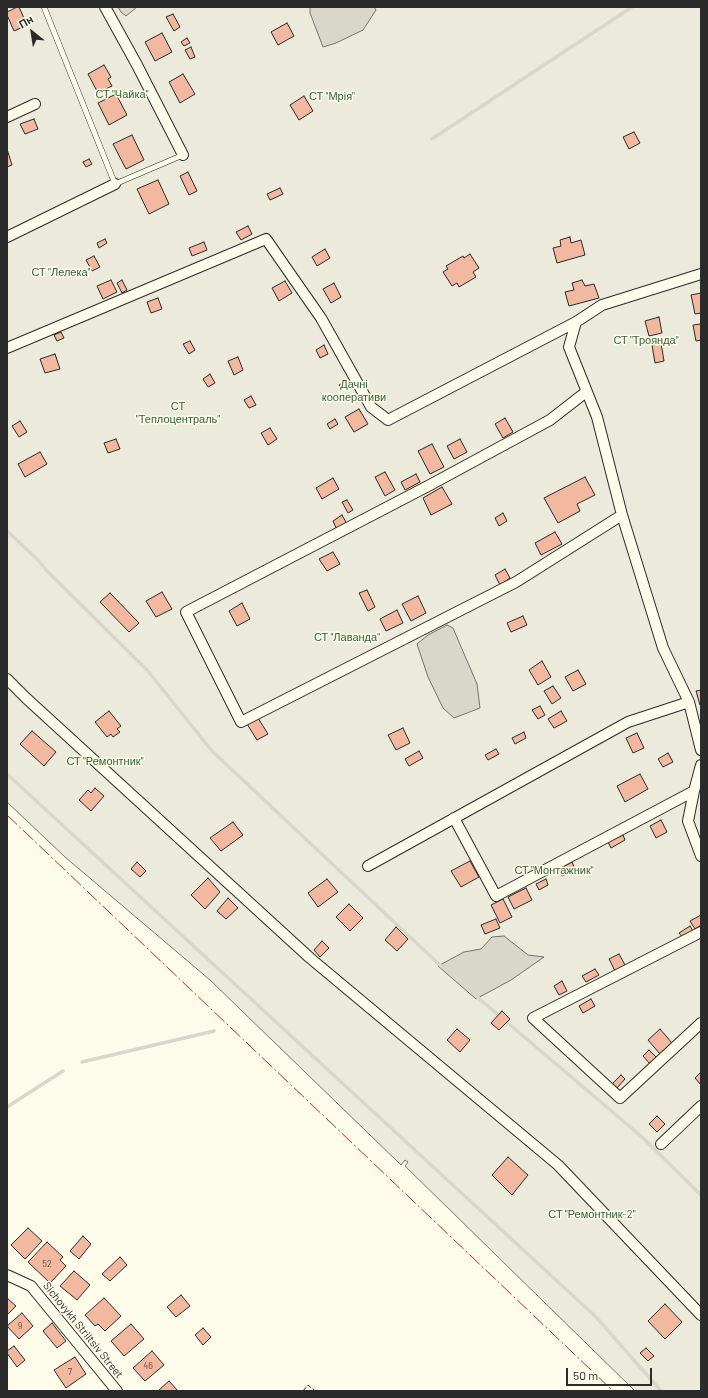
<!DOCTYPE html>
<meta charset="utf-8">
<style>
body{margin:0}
#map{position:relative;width:708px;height:1398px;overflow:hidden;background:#fdfbea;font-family:Barlow,sans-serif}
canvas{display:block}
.frame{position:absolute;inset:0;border:8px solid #2b2b2b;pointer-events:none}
.north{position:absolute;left:12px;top:12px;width:40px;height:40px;-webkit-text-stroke:3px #fdfbea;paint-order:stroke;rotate:330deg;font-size:11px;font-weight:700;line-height:16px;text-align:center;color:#2b2b2b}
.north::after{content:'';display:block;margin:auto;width:14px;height:18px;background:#2b2b2b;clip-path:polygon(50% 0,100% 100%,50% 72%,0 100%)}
.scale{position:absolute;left:566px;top:1368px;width:86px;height:18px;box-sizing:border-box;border:2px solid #2b2b2b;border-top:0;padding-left:5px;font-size:12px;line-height:14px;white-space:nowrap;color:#2b2b2b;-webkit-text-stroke:3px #fdfbea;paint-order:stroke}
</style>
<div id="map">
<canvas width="708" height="1398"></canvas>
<div class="frame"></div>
<div class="north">Пн</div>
<div class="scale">50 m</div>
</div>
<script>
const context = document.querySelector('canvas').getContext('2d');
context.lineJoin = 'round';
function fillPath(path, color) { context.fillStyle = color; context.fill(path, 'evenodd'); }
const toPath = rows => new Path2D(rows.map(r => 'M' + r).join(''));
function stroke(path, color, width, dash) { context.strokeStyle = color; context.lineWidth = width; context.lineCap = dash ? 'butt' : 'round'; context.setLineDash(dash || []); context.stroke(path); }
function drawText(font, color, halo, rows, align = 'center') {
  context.font = font + ' Barlow,sans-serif'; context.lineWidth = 3; context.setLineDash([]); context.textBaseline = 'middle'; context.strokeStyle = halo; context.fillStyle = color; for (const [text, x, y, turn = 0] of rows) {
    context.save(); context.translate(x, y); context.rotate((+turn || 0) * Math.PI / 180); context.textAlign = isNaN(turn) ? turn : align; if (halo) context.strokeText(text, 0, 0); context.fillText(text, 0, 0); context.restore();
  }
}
const green = toPath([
 [7,7,701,7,701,1391,635,1391,405,1166,408,1162,405,1160,401,1165,210,980,65,857,7,802,7,7]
]);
fillPath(green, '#ecebdb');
stroke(green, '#74746e', 1);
const water = toPath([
 [118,7,137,7,126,16,121,12,118,7],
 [310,7,374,7,376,10,363,30,336,43,323,47,310,13,310,7],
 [447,625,453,628,477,684,480,708,454,718,443,708,428,677,417,644,428,635,447,625],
 [504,936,528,955,544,957,511,980,476,999,438,966,464,952,481,949,492,937,504,936]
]);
fillPath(water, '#d8d7c9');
stroke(water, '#74746e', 1);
stroke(toPath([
 [432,139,632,7],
 [7,531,38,560,46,570,147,670,212,751,442,967],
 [7,774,596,1317,661,1391],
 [476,996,642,1137,701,1195],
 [82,1062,214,1031],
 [7,1107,63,1071]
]), '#d8d7c9', 3.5);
const building = toPath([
 [17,7,19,7,27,25,14,31,7,15,7,12,17,7],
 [173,14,180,27,174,31,166,17,173,14],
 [287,23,294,36,278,45,271,32,287,23],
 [162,33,172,52,155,61,145,42,162,33],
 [187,38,190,43,184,46,181,42,187,38],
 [191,47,195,57,190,59,185,50,191,47],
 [104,65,111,77,108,79,112,86,98,93,88,74,104,65],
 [183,74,195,94,180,103,169,82,183,74],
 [116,94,127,115,109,125,98,103,116,94],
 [304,96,313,111,299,120,290,105,304,96],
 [34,119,38,129,25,134,20,124,34,119],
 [634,132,640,143,629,149,623,137,634,132],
 [132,135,144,160,126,169,113,144,132,135],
 [7,149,12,165,7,167,7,149],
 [89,159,92,164,86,167,83,162,89,159],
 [188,172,197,191,189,195,180,176,188,172],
 [158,180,169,204,149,214,137,189,158,180],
 [280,188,283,194,270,200,267,194,280,188],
 [248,226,252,234,241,240,236,232,248,226],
 [570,237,571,243,581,240,585,255,557,263,553,248,561,246,560,240,570,237],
 [105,239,107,243,99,248,97,243,105,239],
 [204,242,207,250,192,256,189,248,204,242],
 [325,249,330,258,317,266,312,257,325,249],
 [470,254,479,268,473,272,476,277,459,287,457,283,452,286,443,272,448,269,446,266,463,256,464,258,470,254],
 [94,256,100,267,92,271,86,260,94,256],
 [111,280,117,292,103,299,97,286,111,280],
 [122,280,127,290,122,293,117,283,122,280],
 [582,280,585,286,594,284,599,298,569,306,565,292,574,290,572,283,582,280],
 [285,281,292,293,279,301,272,288,285,281],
 [334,283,341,297,331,303,323,289,334,283],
 [701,293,701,313,695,314,691,295,701,293],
 [158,298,162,309,151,313,147,302,158,298],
 [659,317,662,333,649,336,645,321,659,317],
 [701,324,701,340,696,341,693,325,701,324],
 [61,332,64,338,57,341,54,335,61,332],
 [190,341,195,350,189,354,183,344,190,341],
 [661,343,664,361,655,363,652,345,661,343],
 [324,345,328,354,320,358,316,350,324,345],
 [55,354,60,369,45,373,40,359,55,354],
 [238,357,243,370,234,375,228,361,238,357],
 [210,374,215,383,208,387,203,379,210,374],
 [347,380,349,384,341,388,339,385,347,380],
 [251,396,256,405,249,408,244,400,251,396],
 [359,409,368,424,354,432,345,417,359,409],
 [505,418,513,432,503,438,495,424,505,418],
 [335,419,338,424,330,429,327,424,335,419],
 [20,421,27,432,19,437,12,426,20,421],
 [270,428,277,439,268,445,261,433,270,428],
 [116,439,120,449,108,453,104,443,116,439],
 [460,439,467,452,454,459,447,446,460,439],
 [432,444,444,467,430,474,418,451,432,444],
 [40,452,47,464,25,477,18,464,40,452],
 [385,472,395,490,385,496,375,477,385,472],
 [416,474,420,482,405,490,401,482,416,474],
 [585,477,595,495,577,504,580,511,558,523,544,498,585,477],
 [333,478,339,489,322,499,316,488,333,478],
 [442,487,452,504,431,515,423,498,442,487],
 [347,500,353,510,348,513,342,502,347,500],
 [503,513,507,521,499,526,495,518,503,513],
 [342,515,347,524,337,530,333,521,342,515],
 [555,532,562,544,541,555,535,543,555,532],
 [333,552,340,564,327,571,319,559,333,552],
 [505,569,510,578,500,585,495,575,505,569],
 [367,590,375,607,368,611,359,593,367,590],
 [162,592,172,609,156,617,146,601,162,592],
 [110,593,139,623,129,632,100,602,110,593],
 [418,596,426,613,411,621,402,604,418,596],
 [242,603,250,619,237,626,229,611,242,603],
 [397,610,403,623,386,631,380,619,397,610],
 [523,616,527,625,511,632,507,623,523,616],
 [542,661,551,677,538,685,529,670,542,661],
 [578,670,586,684,573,691,565,677,578,670],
 [553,686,561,698,552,704,544,691,553,686],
 [701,690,701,705,700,705,696,691,701,690],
 [540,706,545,715,538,719,532,710,540,706],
 [109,711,121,726,117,729,120,732,113,737,111,734,107,737,95,722,109,711],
 [561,711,567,721,554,728,548,719,561,711],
 [258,718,268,734,257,740,247,724,258,718],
 [403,728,410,743,396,750,388,735,403,728],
 [32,731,56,752,44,766,20,744,32,731],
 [524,732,526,738,515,744,512,738,524,732],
 [637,733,644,748,633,753,626,738,637,733],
 [496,749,499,754,488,760,485,755,496,749],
 [419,751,423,758,409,766,405,759,419,751],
 [668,753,673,762,663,767,658,759,668,753],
 [640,774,648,789,625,802,617,786,640,774],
 [95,788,104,796,91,811,79,800,88,790,91,793,95,788],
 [661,820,667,832,656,838,650,826,661,820],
 [233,822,243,835,221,851,210,838,233,822],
 [623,835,625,840,611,848,608,842,623,835],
 [470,861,479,877,461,887,451,871,470,861],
 [137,862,146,871,140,877,131,869,137,862],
 [572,862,575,869,562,876,559,869,572,862],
 [208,878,220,892,205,909,191,895,208,878],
 [327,879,338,892,318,907,308,893,327,879],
 [546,879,548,885,539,890,536,884,546,879],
 [526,888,532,900,514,909,508,897,526,888],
 [228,898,238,908,226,919,217,911,228,898],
 [503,899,512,917,500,923,491,905,503,899],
 [349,904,363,918,350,931,336,917,349,904],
 [701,915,701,925,695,929,690,921,701,915],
 [496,919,500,928,485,934,481,925,496,919],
 [690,926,693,931,683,938,679,933,690,926],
 [396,927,408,939,397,951,385,940,396,927],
 [322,941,329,948,320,957,314,950,322,941],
 [619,954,625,965,615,971,609,959,619,954],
 [595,969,599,975,586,982,582,976,595,969],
 [562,981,567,991,559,995,554,986,562,981],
 [591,999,595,1006,583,1013,579,1006,591,999],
 [502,1011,510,1019,499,1030,491,1023,502,1011],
 [457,1029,470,1040,460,1052,447,1040,457,1029],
 [660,1029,672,1043,660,1054,648,1040,660,1029],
 [649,1050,657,1058,650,1064,643,1056,649,1050],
 [701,1072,701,1085,695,1078,701,1072],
 [621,1075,625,1079,617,1088,612,1084,621,1075],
 [657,1116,665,1124,657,1132,649,1124,657,1116],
 [508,1157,528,1175,512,1195,492,1175,508,1157],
 [28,1228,42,1241,25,1259,11,1245,28,1228],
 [83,1236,91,1244,79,1259,70,1251,83,1236],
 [47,1242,63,1257,60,1260,66,1266,50,1283,28,1262,47,1242],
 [120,1257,127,1265,110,1281,102,1274,120,1257],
 [74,1271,90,1285,77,1300,60,1286,74,1271],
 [181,1295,190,1306,176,1317,167,1307,181,1295],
 [7,1298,16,1306,7,1315,7,1298],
 [104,1298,121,1316,105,1331,98,1324,95,1326,85,1315,104,1298],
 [665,1304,682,1322,665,1339,648,1321,665,1304],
 [22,1313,33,1326,19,1339,7,1326,22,1313],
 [52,1323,66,1341,57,1348,43,1331,52,1323],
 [131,1324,144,1339,124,1356,111,1341,131,1324],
 [203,1328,211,1337,203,1345,195,1335,203,1328],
 [14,1346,25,1360,17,1367,7,1353,7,1351,14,1346],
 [646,1348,654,1356,648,1361,640,1353,646,1348],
 [152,1351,164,1365,145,1381,133,1368,152,1351],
 [75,1357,86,1374,66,1388,54,1370,75,1357],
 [169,1381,178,1391,158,1391,169,1381]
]);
fillPath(building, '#f2b8a0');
stroke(building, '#2b2b2b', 1);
const lane = toPath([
 [44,7,115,184,183,155]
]);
const street = toPath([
 [105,7,137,65,183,155],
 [7,117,35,104],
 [7,237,115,184],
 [701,274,602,305,576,322,569,347,597,417,622,515,663,648,689,702,701,750],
 [7,348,266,239,321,318,371,407,388,420,576,322],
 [586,392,550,420,428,486,186,612,241,722,516,582,622,515],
 [7,679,26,698,310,958,558,1165,701,1315],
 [701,765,694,791,688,821,701,856],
 [454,818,496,896,694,791],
 [368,866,628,722,689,702],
 [701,932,533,1018,620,1098,701,1023],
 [661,1144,701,1106],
 [7,1275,31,1286,117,1391]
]);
stroke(lane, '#2b2b2b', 6);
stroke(street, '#2b2b2b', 12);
stroke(lane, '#fdfbea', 5);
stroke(street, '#fdfbea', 10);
stroke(toPath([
 [303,1391,308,1385,315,1391]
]), '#2b2b2b', 1, [5, 2]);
stroke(toPath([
 [7,815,613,1391]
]), '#c62828', 1, [14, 3, 2, 3]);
drawText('9px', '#5d4e48', null, [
 ["52",47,1264],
 ["9",20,1326],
 ["46",148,1366],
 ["7",70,1372]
]);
drawText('11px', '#34623c', '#fdfbea', [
 ["СТ \"Чайка\"",122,94],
 ["СТ \"Мрія\"",332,96],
 ["СТ \"Лелека\"",61,272],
 ["СТ \"Троянда\"",646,340],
 ["Дачні",354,384],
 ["кооперативи",354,397],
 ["СТ",178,406],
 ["\"Теплоцентраль\"",178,419],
 ["СТ \"Лаванда\"",347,637],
 ["СТ \"Ремонтник\"",105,761],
 ["СТ \"Монтажник\"",554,870],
 ["СТ \"Ремонтник-2\"",592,1214]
]);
drawText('11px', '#2b2b2b', '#fdfbea', [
 ["Sichovykh Striltsiv Street",83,1330,51]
]);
</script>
